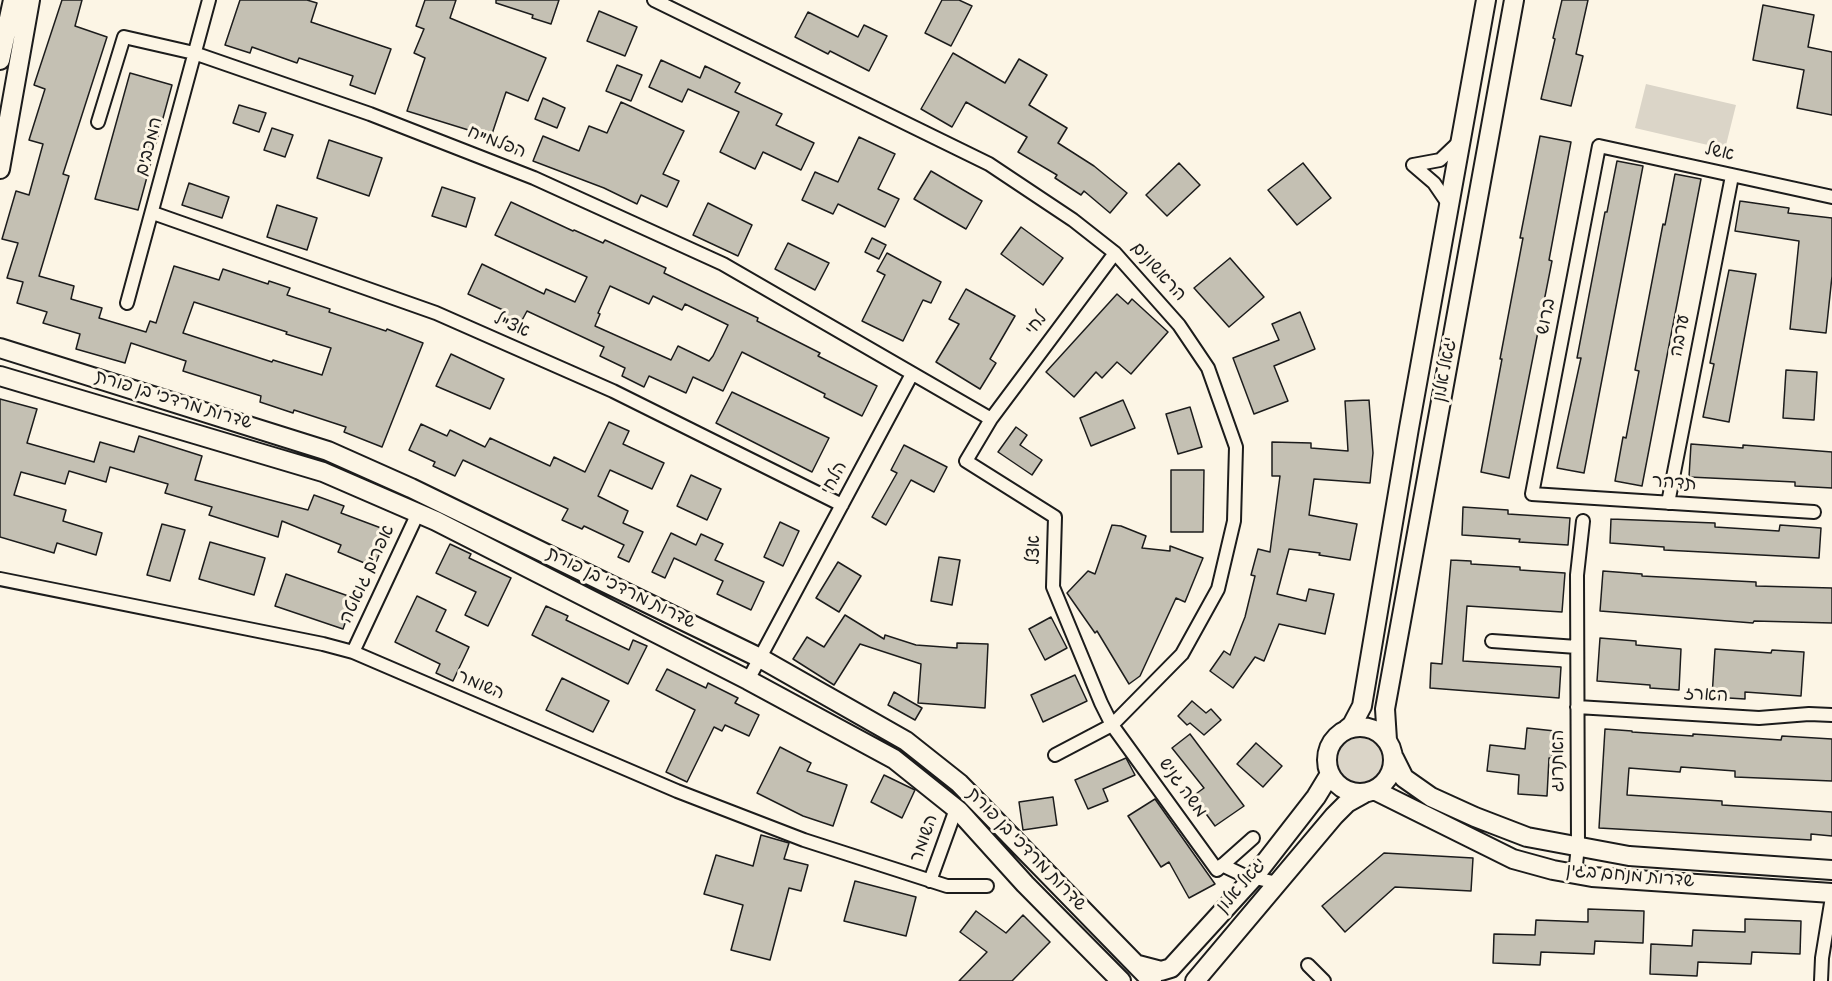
<!DOCTYPE html>
<meta charset="utf-8">
<style>
body{margin:0}
canvas{display:block;background:#fcf5e5}
</style>
<canvas width="1832" height="981"></canvas>
<script>
const context = document.querySelector('canvas').getContext('2d');
context.lineJoin = 'round';
function fillPath(path, color) { context.fillStyle = color; context.fill(path, 'evenodd'); }
const toPath = rows => new Path2D(rows.map(r => 'M' + r).join(''));
function stroke(path, color, width, dash) { context.strokeStyle = color; context.lineWidth = width; context.lineCap = dash ? 'butt' : 'round'; context.setLineDash(dash || []); context.stroke(path); }
function drawText(font, color, halo, rows, align = 'center') {
  context.font = font + ' "Gochi Hand","Playpen Sans Hebrew",sans-serif'; context.lineWidth = 6; context.setLineDash([]); context.textBaseline = 'middle'; context.strokeStyle = halo; context.fillStyle = color; for (const [text, x, y, turn = 0] of rows) {
    context.save(); context.translate(x, y); context.rotate((+turn || 0) * Math.PI / 180); context.textAlign = isNaN(turn) ? turn : align; if (halo) context.strokeText(text, 0, 0); context.fillText(text, 0, 0); context.restore();
  }
}
fillPath(toPath([
 [1646,84,1736,105,1725,149,1635,128],
 '1333 760a27 27 0 1 1 54 0a27 27 0 1 1-54 0Z'
]), '#dbd5c8');
const building = toPath([
 [62,0,82,0,75,26,107,37,63,174,69,176,39,276,74,286,71,299,102,308,99,318,146,332,150,321,156,323,174,266,219,280,223,269,268,284,269,281,290,288,287,295,330,309,329,312,386,331,387,329,423,343,382,447,344,432,346,427,294,410,293,413,260,402,261,396,183,371,186,361,131,343,125,363,76,349,80,334,43,323,47,312,17,303,23,282,7,278,18,243,2,239,16,191,29,195,43,144,29,140,45,89,34,85,62,0],
 [194,302,287,332,286,334,331,348,322,375,273,360,272,362,183,333,194,302],
 [240,0,307,0,317,3,311,22,391,49,375,94,350,85,353,76,299,58,297,63,252,47,250,53,225,45,240,0],
 [425,0,456,0,450,18,546,58,528,101,506,92,491,137,407,111,425,58,414,53,424,29,416,26,425,0],
 [496,0,559,0,551,24,532,18,533,15,496,3,496,0],
 [942,0,959,0,972,6,951,46,925,33,942,0],
 [1562,0,1588,0,1576,54,1583,56,1571,106,1541,99,1555,39,1553,38,1562,0],
 [1763,5,1814,15,1808,47,1832,52,1832,115,1797,108,1804,70,1753,60,1763,5],
 [599,11,637,27,625,56,587,41,599,11],
 [808,12,858,37,864,25,887,36,869,71,830,51,828,54,795,37,808,12],
 [953,53,1005,83,1019,59,1047,75,1029,105,1067,128,1058,143,1094,166,1127,193,1110,213,1084,191,1081,195,1055,178,1057,175,1018,152,1027,137,966,102,952,127,921,109,953,53],
 [661,60,700,78,705,66,740,83,735,92,782,114,776,125,814,143,801,170,763,152,755,169,720,152,739,112,688,89,682,102,649,87,661,60],
 [617,65,642,75,631,101,606,91,617,65],
 [130,73,172,85,138,210,95,199,130,73],
 [543,98,565,108,557,128,535,119,543,98],
 [621,102,684,131,663,174,679,181,667,207,641,195,637,204,604,188,533,161,543,136,579,151,589,126,607,133,621,102],
 [239,105,266,113,259,132,233,123,239,105],
 [272,128,293,135,285,157,264,150,272,128],
 [1540,136,1571,142,1549,260,1552,261,1509,478,1481,472,1502,359,1500,359,1523,238,1520,238,1540,136],
 [859,137,895,154,878,189,899,199,885,227,838,204,833,214,802,200,815,172,838,182,859,137],
 [329,140,382,158,369,196,317,178,329,140],
 [1617,161,1643,166,1584,473,1557,468,1581,358,1577,358,1605,212,1607,212,1617,161],
 [1179,163,1200,185,1167,216,1146,195,1179,163],
 [1303,163,1331,198,1297,225,1268,190,1303,163],
 [931,171,982,201,966,229,914,199,931,171],
 [1675,174,1701,179,1642,486,1615,481,1623,437,1626,438,1639,371,1635,370,1663,224,1665,225,1675,174],
 [189,183,229,197,222,218,182,205,189,183],
 [442,187,475,198,466,227,432,216,442,187],
 [1740,201,1789,208,1788,213,1832,218,1832,276,1826,333,1790,329,1799,241,1735,231,1740,201],
 [511,202,573,231,574,230,603,243,605,240,666,268,664,273,758,318,757,321,820,353,818,356,877,386,862,416,824,397,825,394,742,352,723,391,693,377,686,393,649,376,644,387,622,376,625,368,600,356,604,347,527,311,520,324,500,315,503,310,468,294,482,264,544,294,546,289,575,302,587,277,495,235,511,202],
 [610,286,649,304,653,296,682,310,685,304,728,325,713,356,709,361,678,346,671,360,595,326,600,314,598,313,610,286],
 [708,203,752,225,738,256,693,235,708,203],
 [277,205,317,218,307,250,267,237,277,205],
 [1021,227,1063,258,1043,285,1001,254,1021,227],
 [872,238,886,245,879,259,865,252,872,238],
 [788,243,829,263,815,290,775,269,788,243],
 [887,253,941,282,931,303,923,300,903,341,862,321,885,275,877,271,887,253],
 [1230,258,1264,297,1229,327,1194,288,1230,258],
 [1729,270,1756,274,1729,422,1703,417,1714,364,1710,363,1729,270],
 [966,289,1015,316,990,359,996,363,980,389,936,362,959,324,949,319,966,289],
 [1117,294,1128,304,1132,299,1168,332,1131,374,1117,362,1102,378,1096,372,1074,397,1046,372,1117,294],
 [1300,312,1315,349,1274,366,1288,401,1254,414,1233,358,1279,340,1272,324,1300,312],
 [451,354,504,379,490,409,436,386,451,354],
 [1786,370,1817,372,1814,420,1783,418,1786,370],
 [732,392,829,438,812,472,716,423,732,392],
 [0,399,37,409,27,443,94,462,100,442,134,452,139,436,202,456,195,480,308,510,314,495,344,506,341,513,389,531,374,567,338,552,341,545,282,521,278,537,209,515,212,507,165,493,168,484,110,467,106,482,69,471,65,484,21,472,14,495,66,510,63,521,102,533,96,555,57,543,54,553,0,537,0,399],
 [1123,400,1135,428,1091,446,1080,418,1123,400],
 [1369,400,1373,453,1370,483,1314,479,1309,515,1357,524,1350,560,1319,555,1320,553,1289,549,1277,594,1306,601,1309,589,1334,594,1325,634,1279,624,1264,661,1255,657,1233,688,1210,671,1224,651,1230,655,1245,617,1255,576,1251,575,1258,549,1270,552,1280,476,1272,476,1272,442,1311,443,1311,448,1348,451,1345,401,1369,400],
 [1190,407,1202,447,1178,454,1166,414,1190,407],
 [609,422,629,431,623,444,664,463,652,489,610,470,598,496,628,511,623,523,643,532,629,562,618,557,624,545,584,526,582,529,562,520,568,509,463,460,455,476,433,466,435,462,409,450,421,424,447,436,450,430,485,447,490,438,550,466,554,457,585,472,609,422],
 [1016,427,1027,435,1020,445,1042,460,1032,475,998,452,1016,427],
 [1691,444,1743,448,1743,445,1832,452,1832,488,1795,486,1795,482,1689,477,1691,444],
 [904,445,947,467,934,492,911,480,886,525,872,517,897,473,891,470,904,445],
 [1171,470,1204,470,1203,532,1171,532,1171,470],
 [691,475,721,489,707,520,677,506,691,475],
 [1463,507,1508,510,1508,514,1570,518,1568,545,1519,542,1520,539,1462,535,1463,507],
 [1611,519,1715,523,1715,527,1779,531,1780,525,1821,528,1819,558,1664,550,1664,547,1610,543,1611,519],
 [780,522,799,531,783,566,764,557,780,522],
 [162,524,185,530,170,581,147,575,162,524],
 [1112,525,1121,526,1146,536,1142,548,1170,551,1170,546,1203,558,1185,602,1176,598,1140,676,1129,684,1097,631,1095,633,1067,593,1088,571,1095,574,1112,525],
 [671,533,696,545,701,534,723,544,715,560,764,582,751,610,717,594,723,581,674,558,665,578,652,572,671,533],
 [210,542,265,558,254,595,199,579,210,542],
 [450,544,471,554,469,558,511,578,488,626,465,615,476,592,436,573,450,544],
 [939,557,960,560,952,605,931,601,939,557],
 [1451,560,1471,561,1471,564,1520,567,1520,570,1565,573,1562,612,1467,606,1463,661,1561,667,1559,698,1430,688,1431,663,1442,664,1451,560],
 [838,562,861,576,839,612,816,598,838,562],
 [1603,571,1642,574,1642,576,1756,582,1756,586,1832,588,1832,623,1754,621,1753,623,1600,611,1603,571],
 [286,574,354,598,343,629,275,606,286,574],
 [417,596,446,610,436,631,469,647,453,681,436,673,440,664,395,642,417,596],
 [546,606,568,616,566,620,629,650,633,640,647,646,628,684,532,635,546,606],
 [845,615,884,639,885,635,916,645,957,648,957,643,988,644,985,708,918,703,921,664,860,644,834,685,793,659,807,637,824,647,845,615],
 [1051,617,1067,648,1045,660,1029,629,1051,617],
 [1600,638,1636,641,1636,645,1681,649,1679,690,1650,688,1650,685,1597,681,1600,638],
 [1715,649,1771,653,1772,650,1804,652,1801,696,1745,692,1745,699,1712,697,1715,649],
 [667,669,706,688,708,683,738,698,735,703,759,715,749,736,725,725,722,731,714,727,687,782,666,772,695,710,656,690,667,669],
 [1075,675,1087,701,1043,722,1031,695,1075,675],
 [562,678,609,701,593,732,546,710,562,678],
 [894,692,922,708,915,720,888,705,894,692],
 [1192,701,1206,713,1211,709,1221,720,1204,735,1190,723,1187,725,1178,716,1192,701],
 [1527,728,1555,731,1552,758,1549,758,1547,796,1518,794,1519,775,1487,771,1490,745,1525,749,1527,728],
 [1605,729,1632,731,1632,732,1693,736,1693,734,1781,740,1782,736,1832,739,1832,781,1735,777,1735,771,1681,767,1680,772,1629,768,1627,795,1722,801,1722,805,1832,812,1832,836,1811,834,1811,840,1599,828,1605,729],
 [1190,734,1244,806,1215,826,1193,796,1204,788,1172,748,1190,734],
 [1256,743,1282,766,1263,787,1237,764,1256,743],
 [780,747,811,763,807,771,847,785,833,826,803,816,757,793,780,747],
 [1126,758,1135,775,1103,789,1108,801,1088,809,1075,780,1126,758],
 [884,775,915,790,902,818,871,802,884,775],
 [1053,797,1057,825,1023,830,1019,802,1053,797],
 [1155,799,1215,884,1189,898,1169,862,1161,867,1128,816,1155,799],
 [761,835,789,843,784,859,808,865,801,891,789,888,770,960,731,950,743,905,704,894,716,855,753,866,761,835],
 [1384,853,1473,858,1471,891,1395,887,1345,932,1322,906,1384,853],
 [855,881,916,897,906,936,844,921,855,881],
 [1588,909,1644,911,1643,943,1595,941,1594,954,1541,952,1540,965,1493,963,1494,934,1535,935,1536,920,1588,922,1588,909],
 [976,911,1006,933,1023,915,1050,942,1012,981,959,981,987,952,960,932,976,911],
 [1745,919,1801,921,1800,954,1752,952,1751,964,1698,962,1697,976,1650,974,1651,944,1692,946,1693,930,1745,932,1745,919]
]);
fillPath(building, '#c4c0b3');
stroke(building, '#1c1c1c', 1.5);
const street = toPath([
 [654,0,989,164,1073,220,1115,253,1179,325,1208,368,1236,447,1234,521,1218,589,1182,654,1112,725,1055,755],
 [98,122,124,37,194,53,370,114,534,178,723,264,991,419],
 [1413,165,1440,160,1460,141],
 [1413,165,1434,183,1449,205],
 [153,213,436,313,613,391,842,505],
 [1115,253,991,419,966,461,1055,517,1053,587,1101,703,1112,725,1217,870,1253,838],
 [127,303,209,0],
 [1668,503,1732,176],
 [1814,512,1532,494,1599,146,1832,197],
 [0,579,323,644,353,652,677,791,804,840,947,886,987,886],
 [1492,641,1577,647],
 [353,652,418,513],
 [748,680,912,374],
 [1577,707,1759,718,1809,714,1832,715],
 [1222,865,1243,875,1277,883],
 [1575,874,1578,846,1577,575,1583,521],
 [930,881,956,809],
 [1308,965,1324,981],
 [1821,981,1822,958,1832,897]
]);
const secondary = toPath([
 [0,60,13,0],
 [0,169,30,0],
 [0,348,328,451,411,488,760,658,906,741,959,783,1152,981],
 [0,376,323,472,436,521,748,680,894,759,959,811,1025,884,1121,981],
 '1327 760a33 33 0 1 1 66 0a33 33 0 1 1-66 0Z',
 [1347,729,1352,725,1362,706,1409,428,1486,0],
 [1387,740,1385,709,1514,0],
 [1394,758,1404,778,1431,797,1475,817,1527,837,1629,856,1832,870],
 [1374,790,1513,859,1553,870,1592,877,1832,893],
 [1138,965,1161,971,1171,968,1253,878,1316,797,1330,774],
 [1195,981,1334,816,1347,803,1365,793]
]);
stroke(street, '#1c1c1c', 16);
stroke(secondary, '#1c1c1c', 22);
stroke(street, '#fcf5e5', 12);
stroke(secondary, '#fcf5e5', 18);
drawText('18px', '#1c1c1c', '#fcf5e5', [
 ["הפלמ\"ח",496,144,21],
 ["המכבים",151,147,-75],
 ["אשל",1719,154,13],
 ["הראשונים",1157,273,48],
 ["ברוש",1548,317,-79],
 ["לחי",1038,325,-53],
 ["אצ\"ל",511,327,24],
 ["ערבה",1682,336,-79],
 ["יגאל אלון",1447,370,-80],
 ["שדרות מרדכי בן פורת",173,402,17],
 ["הלחי",836,479,-62],
 ["תדהר",1674,485,4],
 ["אצל",1036,550,-89],
 ["אפרים גואטה",369,575,-65],
 ["שדרות מרדכי בן פורת",620,590,26],
 ["השומר",480,687,23],
 ["הארז",1706,697,3],
 ["האתרוג",1560,761,-90],
 ["משה גניש",1181,789,54],
 ["השומר",926,839,-70],
 ["שדרות מרדכי בן פורת",1025,851,46],
 ["שדרות מנחם בגין",1630,878,5],
 ["יגאל אלון",1243,887,-49]
]);
</script>
